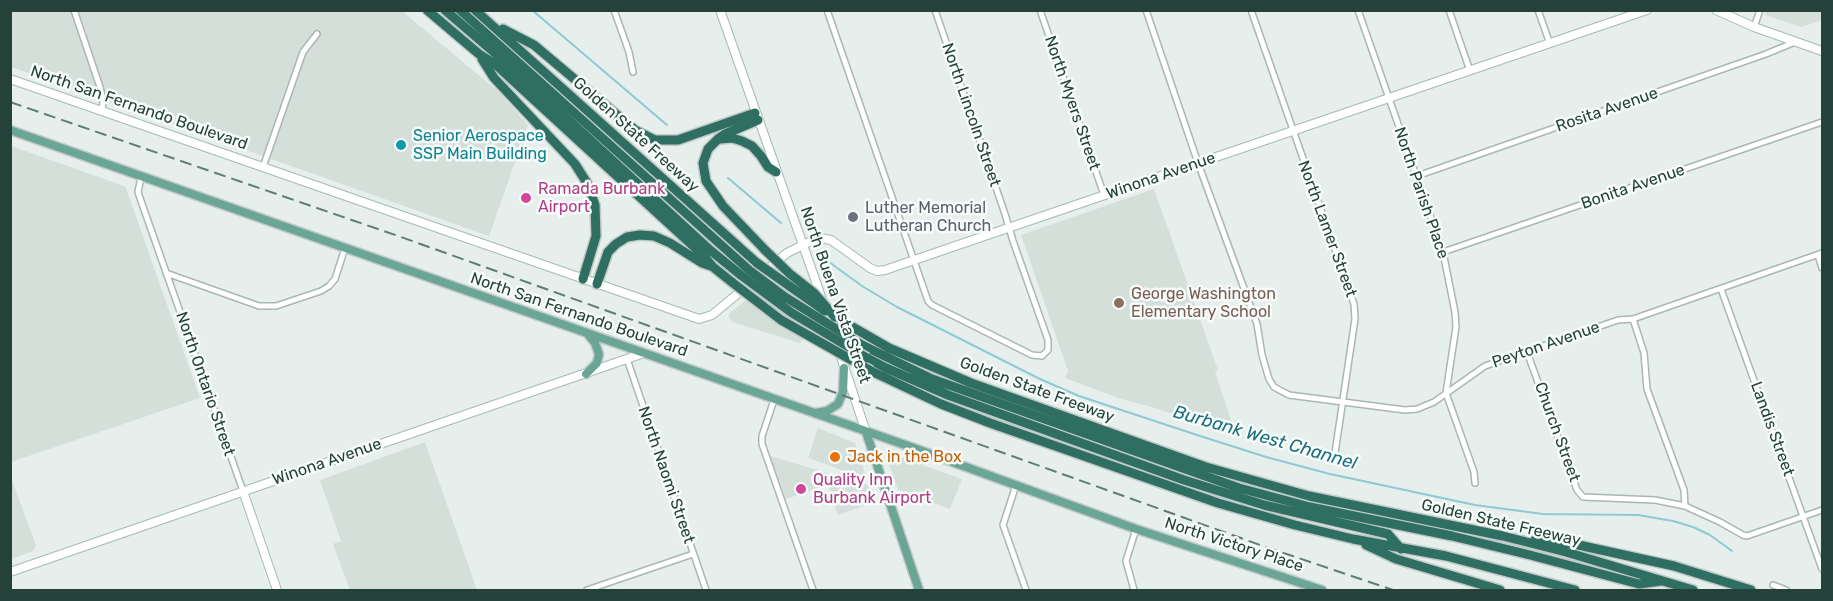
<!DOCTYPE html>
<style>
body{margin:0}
#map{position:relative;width:1833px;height:601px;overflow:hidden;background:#e6efeb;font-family:Rubik,sans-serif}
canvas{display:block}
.frame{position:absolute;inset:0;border:12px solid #24423a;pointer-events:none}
</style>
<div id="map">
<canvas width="1833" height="601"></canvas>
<div class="frame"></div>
</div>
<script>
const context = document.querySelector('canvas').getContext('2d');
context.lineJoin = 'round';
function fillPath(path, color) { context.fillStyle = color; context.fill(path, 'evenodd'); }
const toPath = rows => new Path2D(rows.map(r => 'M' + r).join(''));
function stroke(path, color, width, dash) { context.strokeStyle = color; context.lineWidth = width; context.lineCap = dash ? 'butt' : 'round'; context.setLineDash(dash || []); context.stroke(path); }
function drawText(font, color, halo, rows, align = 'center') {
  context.font = font + ' Rubik,sans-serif'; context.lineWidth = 5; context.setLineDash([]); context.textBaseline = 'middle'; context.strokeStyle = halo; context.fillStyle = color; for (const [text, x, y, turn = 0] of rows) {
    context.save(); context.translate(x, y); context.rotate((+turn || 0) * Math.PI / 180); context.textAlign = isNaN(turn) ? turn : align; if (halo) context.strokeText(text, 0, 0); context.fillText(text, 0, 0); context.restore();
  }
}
fillPath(toPath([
 [11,11,402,11,500,93,528,125,489,236,11,67],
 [1766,11,1822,11,1822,20,1801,27,1765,15],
 [11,146,124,186,126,188,200,398,11,462],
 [1154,189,1218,370,1215,372,1232,423,1228,433,1152,407,1121,399,1065,378,1068,371,1021,235],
 [777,275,793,287,812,324,800,343,732,322,729,317,730,313],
 [818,428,855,443,867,479,808,458],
 [425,442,477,590,350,590,333,544,341,541,320,480],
 [770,456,868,485,875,502,838,515,828,485,786,499],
 [897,456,962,479,950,509,898,490,889,464,891,458],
 [10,475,36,545,33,551,11,559]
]), '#d4dfda');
stroke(toPath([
 [532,10,667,125],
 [728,178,781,223],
 [818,254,862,286,897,307,1040,379,1079,396,1197,435,1266,457,1330,474,1475,505,1543,514,1638,515,1673,521,1693,527,1710,535,1732,551]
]), '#8ec9d4', 2);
const street = toPath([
 [74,10,100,87,103,101,102,111],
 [614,10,629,52,633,72],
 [827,10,928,301,932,305,1032,355,1042,356,1048,350,1048,340,1013,241,1005,214,935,10],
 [1040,10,1104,195],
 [1146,10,1198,163,1257,324,1262,355,1269,379,1274,387,1289,395,1405,410,1417,409,1434,402,1485,366,1618,320,1633,319,1822,253],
 [1251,10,1354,304,1355,319,1335,453],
 [1358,10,1443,252,1455,312,1456,327,1446,393,1474,472,1475,483],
 [1449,10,1470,71],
 [1538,10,1550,44],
 [1754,27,1760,10],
 [263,167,303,52,317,34],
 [1417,176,1766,54,1795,42],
 [141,177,138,192,141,201,243,491],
 [1443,252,1822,122],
 [1818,255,1822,268],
 [166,273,259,306,276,306,321,291,329,286,335,279,345,248],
 [1721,289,1822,569],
 [1633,319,1644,353,1647,389,1684,490,1685,506],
 [1527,352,1577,490,1583,497,1655,500,1685,506,1720,522,1743,535,1747,536,1822,510],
 [627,359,706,590],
 [774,400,762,436,762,444,813,590],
 [1016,485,1003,525,1026,590],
 [1773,585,1786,590],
 [587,590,693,554],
 [1134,590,1126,561,1136,529]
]);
const secondary = toPath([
 [720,10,816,282,866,432],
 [1716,10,1754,27,1822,51],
 [10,79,699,319,712,315,787,253,813,240,821,238,831,240,870,268,877,271,885,270,1647,10],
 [243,491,277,590],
 [10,572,644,353]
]);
const primary = toPath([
 [10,130,914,448,1136,529,1322,590],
 [586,374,597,363,599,354,595,343,587,333],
 [815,413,827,411,838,404,843,392,844,368],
 [866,432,919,590]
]);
const highway = toPath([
 [427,10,479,54,495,64,704,256,713,267,733,283],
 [445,10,509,65,710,250,742,276],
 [460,10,749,270],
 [475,10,757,263],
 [503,29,534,45,635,130,655,140,678,140,755,113],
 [482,59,494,78,575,164,587,183,595,205,596,236,583,279],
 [758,120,725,134,718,139,708,149,703,163,706,181,723,206,765,250],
 [720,139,732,138,742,141,752,146,761,156,768,167,776,172],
 [597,284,608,252,616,244,627,237,640,235,654,236,670,243,702,263,711,266],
 [835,317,889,348,971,383,1206,467,1309,496,1503,536,1566,552,1693,590],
 [862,345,932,379,1239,488,1310,507,1452,536,1530,555,1639,584,1661,581],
 [867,358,886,368,948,395,1184,480,1264,505,1388,534,1401,549],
 [871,371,941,404,990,423,1218,503,1295,525,1353,539,1446,556,1575,590],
 [1535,540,1574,544,1674,566,1751,590],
 [1366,545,1396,559,1500,590]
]);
stroke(street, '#a8b8b2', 8);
stroke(secondary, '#a4bbb3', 10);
stroke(primary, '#c2cac8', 11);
stroke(highway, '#c2cac8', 12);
stroke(street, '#fff', 5);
stroke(secondary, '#fff', 8);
stroke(primary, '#6aa596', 8);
stroke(highway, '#2f6f62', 9);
stroke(toPath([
 [10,102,401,237,1263,546,1393,590]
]), '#5f7d75', 2, [12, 6]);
const highwayBridge = toPath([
 [765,250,790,274,814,293,835,317],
 [757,263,825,311],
 [749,270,785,297,862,345],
 [742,276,792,313,867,358],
 [733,283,781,320,871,371]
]);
stroke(highwayBridge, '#c2cac8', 12, []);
stroke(highwayBridge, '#2f6f62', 9);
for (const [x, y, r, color] of [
 [401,145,6,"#0f9aa8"],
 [526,198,6,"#d1479c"],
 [853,217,6,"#6b7280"],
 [1119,303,6,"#8d6e63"],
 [835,457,6,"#e8710a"],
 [801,489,6,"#d1479c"]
]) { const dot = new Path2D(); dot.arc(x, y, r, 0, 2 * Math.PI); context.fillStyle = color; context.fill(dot); stroke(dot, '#f7fbf9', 2); }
drawText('16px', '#24423a', '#f7fbf9', [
 ["North Myers Street",1072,103,71],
 ["North San Fernando Boulevard",139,108,19],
 ["Rosita Avenue",1607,110,-19],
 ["North Lincoln Street",971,115,71],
 ["Golden State Freeway",636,135,42],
 ["Winona Avenue",1161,176,-19],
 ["Bonita Avenue",1633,187,-19],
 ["North Parish Place",1421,193,71],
 ["North Lamer Street",1327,229,70],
 ["North Buena Vista Street",835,295,71],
 ["North San Fernando Boulevard",579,315,19],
 ["Peyton Avenue",1546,345,-19],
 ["North Ontario Street",205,384,71],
 ["Golden State Freeway",1037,390,20],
 ["Landis Street",1772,429,70],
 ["Church Street",1557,432,70],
 ["Winona Avenue",327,462,-19],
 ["North Naomi Street",666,475,71],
 ["Golden State Freeway",1501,523,13],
 ["North Victory Place",1234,545,18]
]);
drawText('16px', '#0d838f', '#f7fbf9', [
 ["Senior Aerospace",413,136],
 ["SSP Main Building",413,154]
], 'left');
drawText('16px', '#b23c85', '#f7fbf9', [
 ["Ramada Burbank",538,189],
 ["Airport",538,207],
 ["Quality Inn",813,480],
 ["Burbank Airport",813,498]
], 'left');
drawText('16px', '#5b616d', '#f7fbf9', [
 ["Luther Memorial",865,208],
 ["Lutheran Church",865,226]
], 'left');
drawText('16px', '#785e54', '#f7fbf9', [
 ["George Washington",1131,294],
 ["Elementary School",1131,312]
], 'left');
drawText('16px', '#c56008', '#f7fbf9', [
 ["Jack in the Box",847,457]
], 'left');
drawText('italic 18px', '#1c6f80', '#f7fbf9', [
 ["Burbank West Channel",1265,438,16]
]);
</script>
